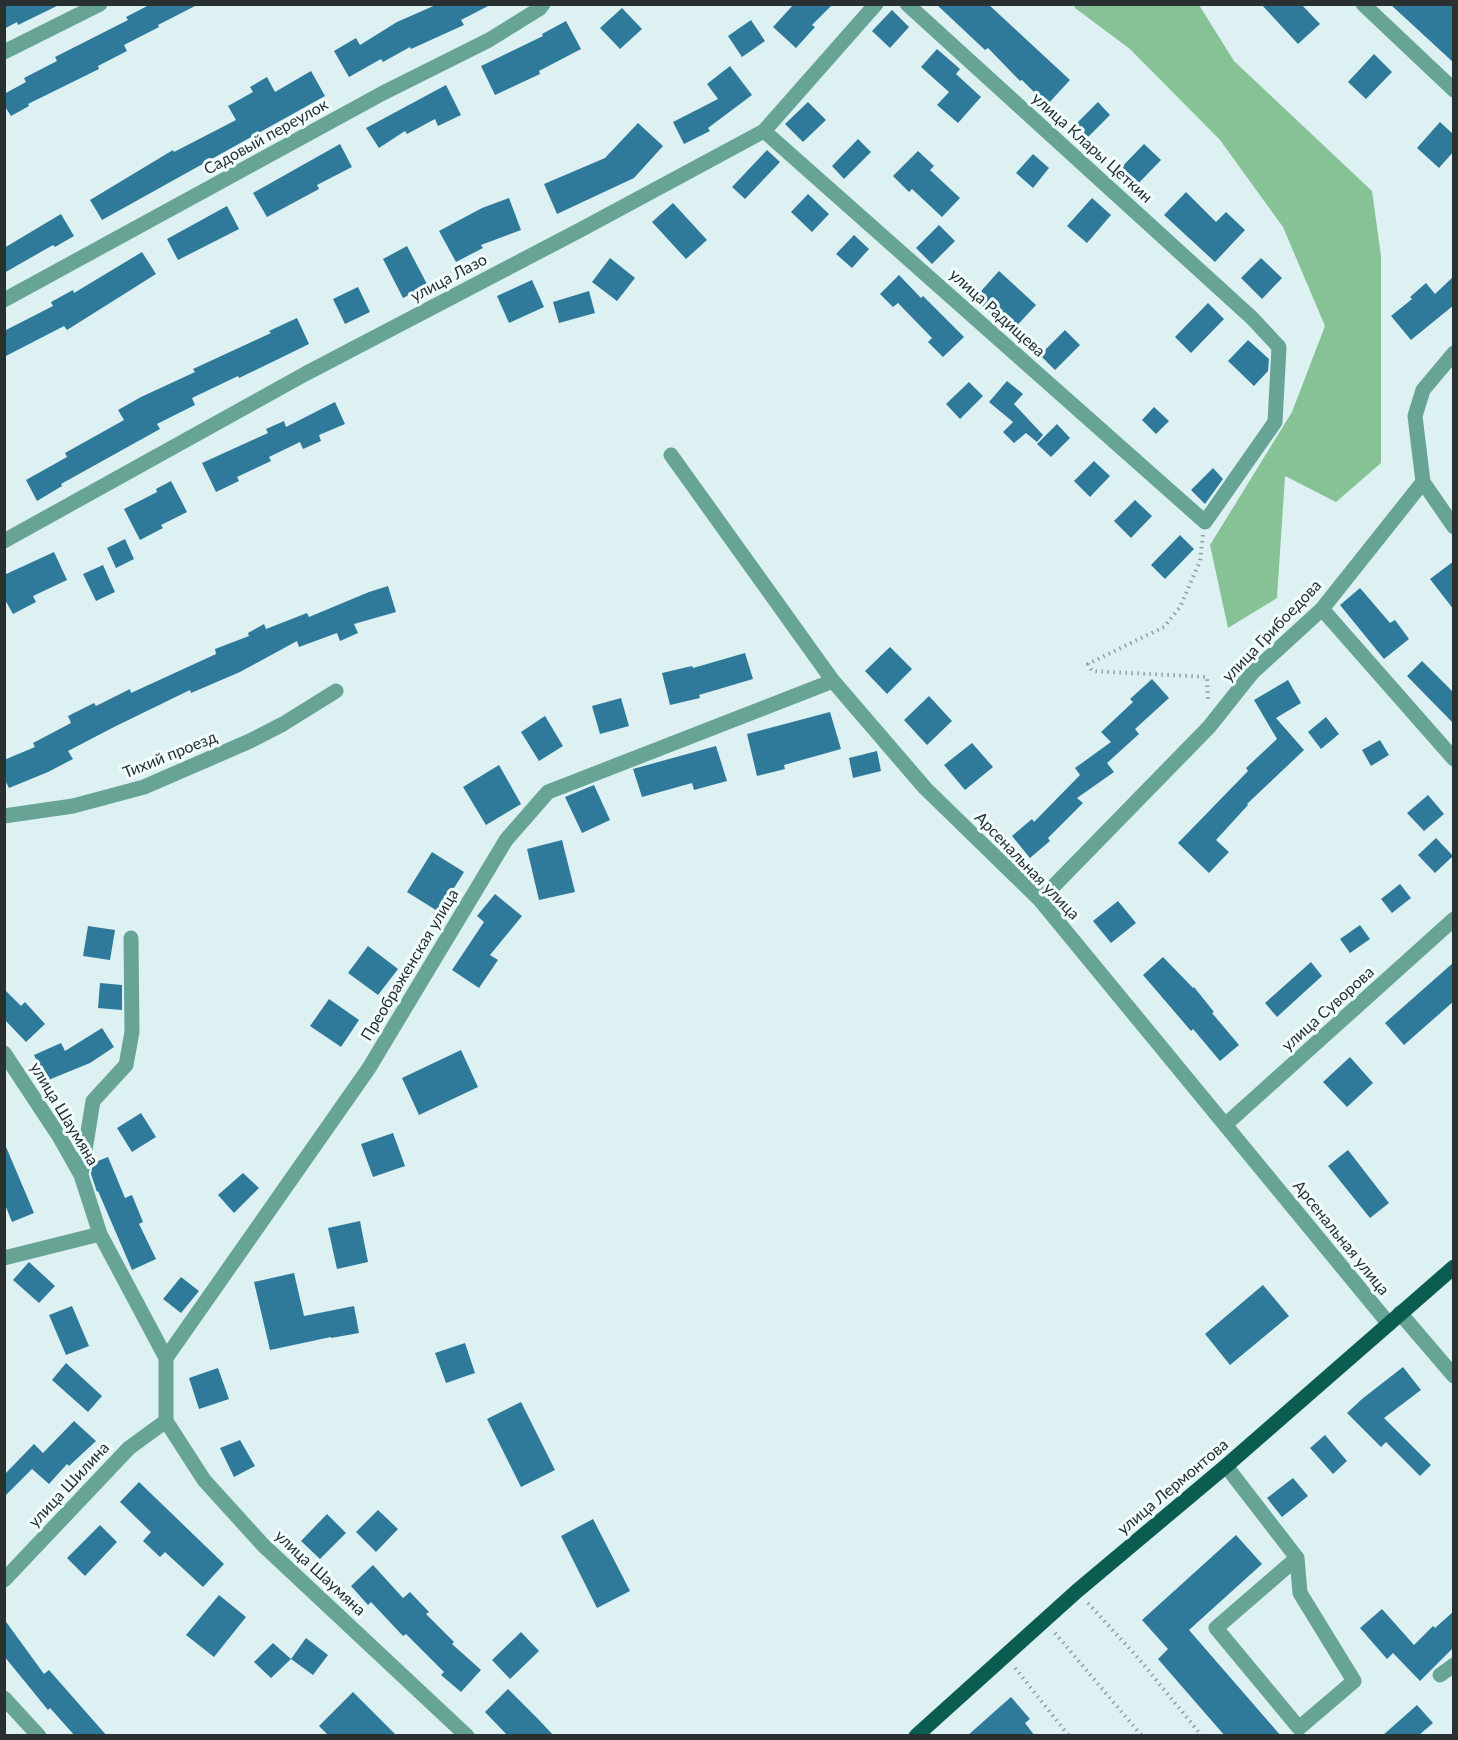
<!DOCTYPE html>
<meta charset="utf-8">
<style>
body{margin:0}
#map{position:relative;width:1458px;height:1740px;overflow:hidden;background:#ddf1f3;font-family:Lato,sans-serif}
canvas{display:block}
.frame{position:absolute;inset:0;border:6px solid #283031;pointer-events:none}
</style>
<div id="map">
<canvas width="1458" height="1740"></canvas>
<div class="frame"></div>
</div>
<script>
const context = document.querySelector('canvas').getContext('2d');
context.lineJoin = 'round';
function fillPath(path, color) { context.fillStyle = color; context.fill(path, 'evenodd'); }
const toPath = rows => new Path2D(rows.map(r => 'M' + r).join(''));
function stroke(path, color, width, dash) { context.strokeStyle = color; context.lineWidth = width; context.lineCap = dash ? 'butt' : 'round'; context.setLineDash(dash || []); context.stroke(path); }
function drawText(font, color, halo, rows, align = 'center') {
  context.font = font + ' Lato,sans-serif'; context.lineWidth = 6; context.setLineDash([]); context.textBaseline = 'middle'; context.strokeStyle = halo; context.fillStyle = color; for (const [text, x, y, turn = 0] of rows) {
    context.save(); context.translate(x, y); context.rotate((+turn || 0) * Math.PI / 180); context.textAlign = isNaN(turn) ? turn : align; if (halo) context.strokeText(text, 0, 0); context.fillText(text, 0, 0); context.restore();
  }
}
fillPath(toPath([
 [1074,5,1199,5,1234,61,1372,191,1381,256,1381,463,1336,502,1285,476,1277,598,1228,628,1210,545,1292,412,1325,326,1283,227,1220,140,1130,49,1075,8]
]), '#86c296');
fillPath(toPath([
 [4,4,61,4,18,25,17,22,4,29],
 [151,4,199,4,158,25,159,27,124,45,127,51,98,66,99,69,28,104,29,106,11,116,4,105,4,94,26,82,24,78,57,61,55,57,128,20,126,17],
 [438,4,492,4,461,20,464,25,411,49,410,47,383,62,381,59,349,77,334,51,356,38,360,45,397,22],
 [794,4,833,4,812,25,815,27,796,48,773,27],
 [936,4,988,4,1070,80,1047,105,1022,80,1020,81,988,48,985,50],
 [1261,4,1301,4,1320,24,1298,44],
 [1390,4,1454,4,1454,63],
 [622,8,642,29,620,49,600,28],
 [892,10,909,27,890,48,872,31],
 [751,20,765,41,742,57,728,36],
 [566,21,581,49,539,71,540,74,495,95,481,66,543,36,542,34],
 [937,49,960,69,956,74,981,97,958,123,937,105,949,92,921,67],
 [1374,54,1392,72,1366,99,1348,82],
 [730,66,752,95,708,128,710,131,684,144,673,122,718,99,707,84],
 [311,71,325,96,102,220,90,200,173,150,174,152,236,120,228,106,253,92,250,87,267,77,275,92],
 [446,85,461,115,438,126,435,119,407,134,405,131,379,148,366,128],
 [808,102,826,120,803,142,785,124],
 [1098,102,1110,115,1085,140,1073,127],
 [1440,122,1454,135,1454,151,1439,168,1417,148],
 [638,123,663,146,634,178,557,214,544,184,605,158],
 [858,139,871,152,844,179,832,166],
 [340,144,352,167,317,185,319,189,267,217,253,193],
 [1144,144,1161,160,1134,188,1117,172],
 [767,150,780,162,745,199,732,187],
 [918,151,934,166,930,170,960,198,942,217,912,189,909,192,893,176],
 [1033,154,1049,168,1033,188,1016,173],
 [1186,192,1216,222,1226,212,1245,230,1215,262,1164,215],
 [808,194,829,214,812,232,791,212],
 [509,198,521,230,481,245,483,248,456,262,439,231,482,208],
 [1092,198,1111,215,1087,243,1067,226],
 [673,203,707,240,686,259,652,222],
 [227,206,239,229,178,260,167,239],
 [61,214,74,236,55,247,53,245,4,273,4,248],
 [939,225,955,241,932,264,916,248],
 [854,235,869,249,852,268,836,254],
 [407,246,428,286,403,298,383,259],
 [142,252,156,274,67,330,64,326,4,357,4,331,53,306,51,302,73,290,74,293],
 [610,258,635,278,617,301,592,282],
 [1261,258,1282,278,1262,299,1241,278],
 [999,271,1036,305,1011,332,974,299],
 [899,275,921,298,923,296,964,337,943,357,928,342,932,338,898,303,893,307,880,294],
 [1454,276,1454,305,1411,340,1391,316,1412,299,1410,297,1426,283,1435,294],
 [532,280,544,307,509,323,497,296],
 [358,287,370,312,345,324,333,299],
 [589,291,595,313,559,323,553,302],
 [1208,303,1224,319,1191,353,1175,337],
 [297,318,309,344,264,366,239,378,238,376,192,398,195,405,157,424,160,429,61,484,62,486,37,501,26,480,67,457,65,453,124,420,118,410,141,397,195,372,193,369,271,333,269,331],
 [1065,330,1080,345,1055,370,1040,355],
 [1248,340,1269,359,1268,371,1254,386,1228,361],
 [1007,381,1023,394,1014,404,1043,435,1037,442,1026,433,1014,443,1003,432,1013,422,989,402],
 [969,382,983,396,960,419,946,404],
 [335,402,345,424,319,435,321,441,303,449,300,442,269,457,271,461,237,477,239,481,216,492,202,463,268,433,266,429,284,421,286,427],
 [1154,407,1169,421,1156,434,1142,420],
 [1057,424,1070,438,1051,457,1037,444],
 [1094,461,1110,476,1090,497,1074,481],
 [1213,468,1223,479,1205,504,1191,490],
 [171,481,187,512,161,525,163,528,140,540,124,509,157,492,156,489],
 [1135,500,1152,516,1131,538,1114,521],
 [1180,535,1194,549,1165,579,1151,565],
 [125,539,134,559,116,568,107,548],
 [54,552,67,580,33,596,36,602,13,614,4,598,4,575],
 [1454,561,1454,610,1430,579],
 [103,565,115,592,96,601,83,574],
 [388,586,396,612,354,624,358,633,340,641,337,633,299,647,297,641,240,672,191,693,190,690,116,726,68,751,73,759,48,772,9,788,4,778,4,760,35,747,33,743,71,723,68,716,94,703,96,706,130,689,131,693,216,654,215,649,249,636,248,633,264,624,266,629,307,613,309,617,369,592],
 [1360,588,1390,623,1395,620,1409,639,1384,659,1340,605],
 [890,647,912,669,887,694,865,671],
 [745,653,753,679,699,695,700,698,670,705,662,673,692,666,693,668],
 [1422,661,1454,693,1454,724,1407,676],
 [1152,679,1169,698,1135,729,1139,734,1107,763,1114,772,1077,798,1083,803,1048,838,1050,841,1030,858,1012,836,1032,819,1034,822,1080,775,1075,768,1111,742,1101,732,1133,702,1130,699],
 [1288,680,1301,703,1276,718,1304,750,1247,804,1248,805,1216,840,1229,852,1209,873,1178,843,1248,771,1246,768,1277,739,1254,700],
 [929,696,952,721,927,745,904,720],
 [621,698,629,726,600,734,592,706],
 [830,712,841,749,784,765,785,769,757,776,747,734],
 [545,716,563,746,539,761,521,732],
 [1326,717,1339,734,1321,749,1308,732],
 [1380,740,1389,755,1371,766,1362,750],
 [972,743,993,767,965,790,944,765],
 [716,746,727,781,694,790,692,783,642,797,633,769],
 [877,751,881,771,853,778,849,758],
 [499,765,521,804,486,825,463,787],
 [594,785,610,820,582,833,565,797],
 [1428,795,1444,814,1424,831,1407,813],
 [1436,838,1453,856,1435,873,1418,855],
 [562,840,575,892,539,900,527,849],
 [432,852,464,872,439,912,407,892],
 [1400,884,1411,898,1392,913,1381,899],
 [495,894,522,916,490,955,498,960,479,988,452,970,484,922,477,916],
 [1118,901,1136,923,1111,943,1093,921],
 [1360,925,1370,939,1350,953,1340,939],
 [88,926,115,930,110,960,83,956],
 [368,946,398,969,378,995,348,973],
 [1163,957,1193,988,1194,987,1214,1012,1212,1013,1239,1045,1220,1061,1193,1029,1191,1031,1143,975],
 [1311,962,1322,976,1277,1017,1265,1003],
 [1454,962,1454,1001,1404,1045,1385,1023],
 [100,983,122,985,122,1010,98,1008],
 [4,989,21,1006,25,1002,45,1024,26,1042,4,1019],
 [329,999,359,1020,341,1047,310,1026],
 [102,1028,114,1047,90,1063,46,1081,34,1055,61,1043,65,1051],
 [461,1050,478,1087,419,1115,402,1078],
 [1350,1057,1373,1083,1347,1107,1323,1082],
 [141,1113,156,1137,132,1152,117,1128],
 [393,1133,405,1166,373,1177,361,1144],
 [4,1142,34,1213,12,1222,4,1202],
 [1348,1150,1389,1203,1370,1218,1328,1166],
 [108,1157,125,1198,132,1195,143,1222,139,1224,156,1259,132,1270,98,1191,97,1192,91,1174,93,1163],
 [243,1173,259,1188,234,1213,218,1195],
 [360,1221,368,1262,337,1269,328,1228],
 [29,1262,55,1286,39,1303,13,1280],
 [294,1273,304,1316,354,1306,359,1333,331,1338,331,1337,270,1350,254,1282],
 [181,1277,199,1291,181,1313,163,1299],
 [1263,1285,1289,1316,1230,1365,1205,1334],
 [72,1306,89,1346,66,1355,49,1315],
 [465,1343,475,1373,446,1383,435,1353],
 [66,1363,102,1396,88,1412,52,1380],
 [1403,1367,1421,1390,1384,1418,1431,1465,1420,1476,1386,1442,1381,1447,1347,1413,1362,1399],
 [218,1368,229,1399,199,1409,189,1378],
 [521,1402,555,1470,521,1487,487,1419],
 [74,1421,96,1441,69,1466,67,1464,49,1484,32,1469,4,1497,4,1475,34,1444,43,1453],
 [1325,1435,1347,1461,1333,1474,1310,1448],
 [240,1440,255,1466,234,1477,220,1448],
 [1293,1478,1308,1496,1282,1517,1267,1498],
 [139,1482,224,1564,203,1587,165,1552,160,1557,143,1541,151,1532,120,1502],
 [378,1510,398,1529,376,1552,356,1532],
 [327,1514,346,1533,320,1559,301,1541],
 [593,1519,630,1591,597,1608,561,1536],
 [100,1525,117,1542,85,1576,67,1558],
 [1236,1535,1262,1564,1189,1630,1281,1736,1225,1736,1158,1659,1168,1649,1142,1620],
 [373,1565,403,1598,410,1592,429,1612,426,1614,454,1642,452,1644,481,1670,461,1692,441,1675,444,1672,406,1634,403,1636,371,1602,368,1605,351,1586],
 [219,1595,246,1617,214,1657,186,1635],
 [1382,1609,1414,1645,1433,1626,1435,1628,1454,1611,1454,1647,1420,1681,1393,1653,1387,1659,1360,1628],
 [4,1619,44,1674,49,1670,107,1736,75,1736,50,1708,48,1710,4,1656],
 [521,1632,539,1651,510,1679,492,1660],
 [306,1638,328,1655,313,1675,291,1659],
 [273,1643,291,1659,271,1678,254,1662],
 [508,1689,539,1720,554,1736,508,1736,485,1712],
 [353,1692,397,1736,329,1736,319,1726],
 [1011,1697,1030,1719,1025,1723,1035,1736,967,1736],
 [1417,1705,1433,1723,1418,1736,1382,1736]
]), '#2f7a9b');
stroke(toPath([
 [1203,535,1200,561,1180,607,1164,627,1088,664,1092,671,1207,677,1208,702],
 [1088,1603,1139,1659,1202,1736],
 [1055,1633,1142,1736],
 [1015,1668,1069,1736]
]), '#909fa0', 4, [1.5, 4.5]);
stroke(toPath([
 [1363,4,1454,90],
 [4,52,100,4],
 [764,131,1205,522,1275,422,1279,347,1252,318,907,4],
 [4,300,383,93,489,40,539,9,543,4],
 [671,455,833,681,925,788,1040,900,1389,1324],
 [1423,482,1454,527],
 [4,541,305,374,582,229,764,131,876,4],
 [1322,609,1454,759],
 [4,816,73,806,144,787,250,741,283,724,336,691],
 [1040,900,1209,727,1252,673,1322,609,1423,482,1415,416,1423,390,1454,353],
 [4,1053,59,1136,81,1175,100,1234,166,1358],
 [1225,1125,1454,919],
 [81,1175,93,1101,126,1065,132,1032,131,938],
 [4,1258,100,1234],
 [1400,1313,1454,1376],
 [166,1421,166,1358,369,1068,506,840,548,792,833,681],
 [166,1421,204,1480,263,1545,467,1736],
 [1226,1466,1297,1558,1300,1593,1354,1681,1299,1728,1216,1628,1297,1558],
 [4,1580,129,1448,166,1421],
 [1440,1675,1454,1665],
 [4,1698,39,1736]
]), '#67a496', 15);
stroke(toPath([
 [916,1736,1077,1591,1226,1466,1454,1267]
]), '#0a5d50', 15);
drawText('16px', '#283031', '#f1fdfe', [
 ["Садовый переулок",266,137,-29],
 ["улица Клары Цеткин",1092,148,42],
 ["улица Лазо",449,278,-28],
 ["улица Радищева",997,313,42],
 ["улица Грибоедова",1272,631,-46],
 ["Тихий проезд",170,755,-22],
 ["Арсенальная улица",1027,866,46],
 ["Преображенская улица",410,965,-59],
 ["улица Суворова",1328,1009,-42],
 ["улица Шаумяна",64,1114,59],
 ["Арсенальная улица",1341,1238,51],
 ["улица Шилина",69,1485,-47],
 ["улица Лермонтова",1173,1487,-40],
 ["улица Шаумяна",320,1573,43]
]);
</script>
